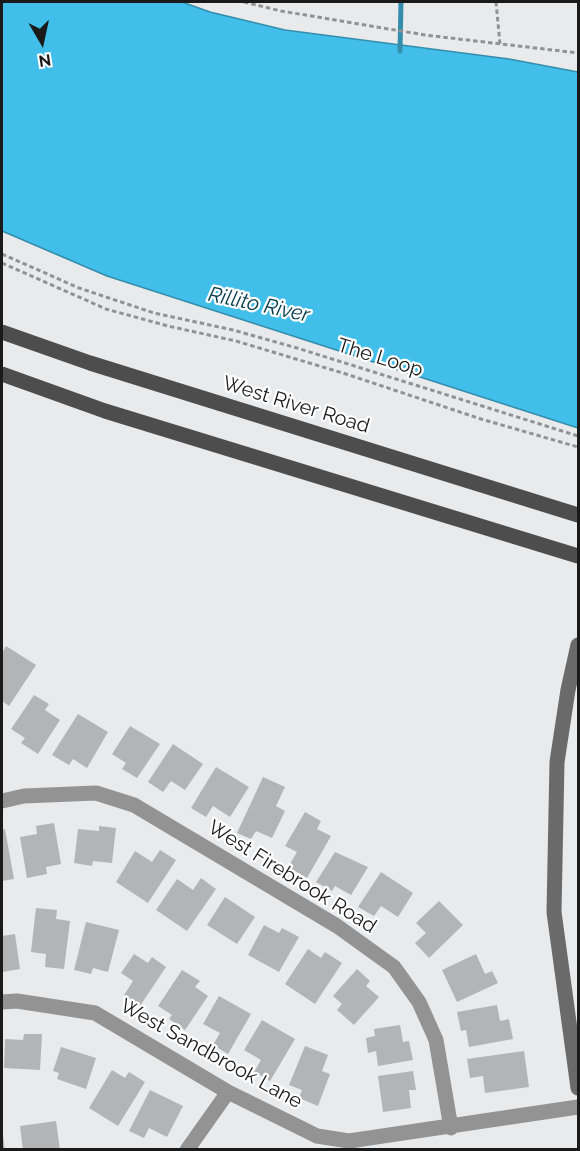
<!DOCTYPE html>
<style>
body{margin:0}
#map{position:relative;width:580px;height:1151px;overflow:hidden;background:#e9eaeb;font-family:Raleway,sans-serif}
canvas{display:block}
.frame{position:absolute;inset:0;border:3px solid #1a1a1b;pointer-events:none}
.north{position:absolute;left:12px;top:12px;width:60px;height:60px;-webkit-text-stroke:4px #fff;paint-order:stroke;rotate:171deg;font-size:16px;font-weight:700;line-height:24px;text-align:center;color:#1a1a1b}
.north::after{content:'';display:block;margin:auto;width:21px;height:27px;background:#1a1a1b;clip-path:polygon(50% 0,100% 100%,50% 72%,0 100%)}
</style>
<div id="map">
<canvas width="580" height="1151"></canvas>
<div class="frame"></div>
<div class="north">N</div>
</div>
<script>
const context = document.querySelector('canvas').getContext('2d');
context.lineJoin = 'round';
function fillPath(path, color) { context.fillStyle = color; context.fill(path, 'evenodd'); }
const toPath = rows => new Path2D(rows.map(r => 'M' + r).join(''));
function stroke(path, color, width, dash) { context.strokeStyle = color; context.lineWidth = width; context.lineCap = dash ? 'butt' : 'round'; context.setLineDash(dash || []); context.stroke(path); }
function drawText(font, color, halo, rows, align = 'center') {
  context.font = font + ' Raleway,sans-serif'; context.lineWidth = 4.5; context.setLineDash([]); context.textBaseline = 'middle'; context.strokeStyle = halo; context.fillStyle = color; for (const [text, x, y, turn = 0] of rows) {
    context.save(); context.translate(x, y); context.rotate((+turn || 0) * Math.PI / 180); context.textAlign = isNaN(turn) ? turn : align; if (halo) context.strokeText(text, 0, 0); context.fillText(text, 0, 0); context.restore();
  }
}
const water = toPath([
 [2,2,182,2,210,12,285,30,509,59,578,72,578,428,107,276,2,231,2,2]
]);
fillPath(water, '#41beea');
stroke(water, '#358dac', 1.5);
stroke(toPath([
 [400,51,401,2]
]), '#358dac', 5);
fillPath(toPath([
 [6,646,36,665,9,706,2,701,2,653],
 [34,695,49,704,45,710,60,720,38,754,21,743,25,738,11,729],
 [78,714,108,732,87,768,73,759,69,765,52,755],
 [130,726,160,744,137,778,122,769,126,763,112,754],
 [173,744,203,764,185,790,171,781,163,792,148,782],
 [216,767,249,787,230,817,213,806,206,817,191,808],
 [263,777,285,787,276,806,285,811,272,838,256,831,251,839,237,833],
 [305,812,321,821,317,829,331,836,307,878,288,867,297,852,285,846],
 [54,823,61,864,46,867,47,874,27,878,20,837,37,834,36,826],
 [99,826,116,828,112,863,93,861,92,866,74,863,78,829,99,831],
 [5,829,14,879,2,881,2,830],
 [160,850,176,860,148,903,116,882,135,851,152,862],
 [335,852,368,867,351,895,335,886,332,891,316,882],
 [381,872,413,893,398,917,381,906,374,916,358,907],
 [201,878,216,889,187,931,156,910,177,879,193,890],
 [225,897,255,917,237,944,207,925],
 [439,901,463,925,429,958,415,943,426,933,416,923],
 [36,908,57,910,56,919,70,921,64,969,45,967,46,954,31,952],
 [86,922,119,930,108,972,93,968,91,974,74,970],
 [264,925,279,933,282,928,299,937,279,972,248,955],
 [15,934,20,969,2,972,2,936],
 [308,949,321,958,325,952,342,963,315,1004,285,984],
 [134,954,148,963,152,957,166,967,140,1006,124,995,133,981,121,973],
 [476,954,485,974,492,971,498,983,457,1002,442,970],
 [357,969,370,981,366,986,379,997,354,1025,337,1010,342,1004,333,996],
 [182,970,200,981,195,987,208,996,185,1030,169,1019,172,1015,158,1006],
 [219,996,251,1014,228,1054,213,1045,220,1033,203,1024],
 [497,1005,500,1021,509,1019,513,1039,469,1047,466,1030,461,1031,457,1012],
 [262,1020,295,1039,270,1081,254,1072,261,1060,244,1050],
 [400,1025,403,1042,409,1041,413,1060,378,1066,376,1051,368,1053,366,1038,375,1036,374,1029],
 [24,1034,42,1034,40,1070,4,1068,5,1039,23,1040],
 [305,1046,328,1055,322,1071,330,1074,318,1106,299,1098,302,1090,289,1085],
 [61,1047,96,1058,86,1089,57,1079,59,1073,53,1071],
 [524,1051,529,1087,485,1093,483,1076,470,1078,467,1059],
 [112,1070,125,1078,129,1072,145,1082,118,1126,89,1108],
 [413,1071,416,1090,409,1090,411,1108,383,1112,378,1076],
 [150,1090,183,1106,167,1137,149,1128,144,1138,129,1131],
 [56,1121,60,1150,23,1150,20,1126],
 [2,1135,3,1135,5,1150,2,1150]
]), '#b3b4b5');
stroke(toPath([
 [244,2,281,11,425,35,578,53],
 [496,2,500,44],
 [2,254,79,288,154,313,233,330,297,348,578,436],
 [2,263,106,309,168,326,236,341,346,374,481,419,578,447]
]), '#919293', 3, [4.5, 3]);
stroke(toPath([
 [2,801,24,796,96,793,134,805,337,926,394,967,419,1002,436,1040,451,1128],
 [2,1002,17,1001,95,1013,228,1092,317,1136,349,1141,578,1107],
 [187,1150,228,1092]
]), '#939394', 15);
stroke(toPath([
 [578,645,568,690,557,762,554,912,578,1088]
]), '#6a6a6b', 15);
stroke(toPath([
 [2,332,90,363,578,515],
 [2,374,105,411,578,556]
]), '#4d4d4e', 15);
drawText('20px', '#1a1a1b', '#fff', [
 ["The Loop",380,358,17],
 ["West River Road",296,405,17],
 ["West Firebrook Road",292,877,32],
 ["West Sandbrook Lane",211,1054,29]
]);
drawText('italic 21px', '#00394b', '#fff', [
 ["Rillito River",259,305,12]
]);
</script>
